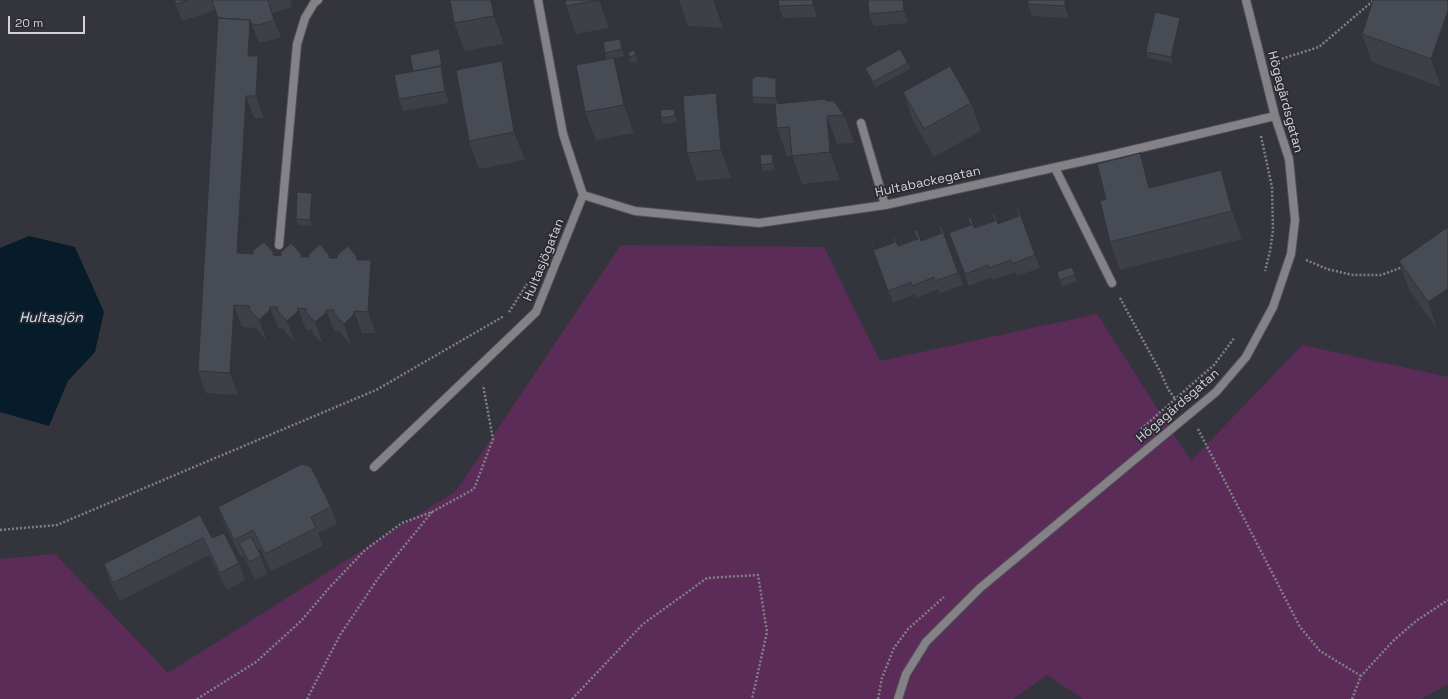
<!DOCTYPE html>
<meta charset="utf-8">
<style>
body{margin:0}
#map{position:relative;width:1448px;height:699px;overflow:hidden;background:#34343c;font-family:"Space Grotesk",sans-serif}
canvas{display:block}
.scale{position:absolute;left:8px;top:16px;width:77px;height:18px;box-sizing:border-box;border:2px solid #d1d1d6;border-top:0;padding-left:5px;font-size:12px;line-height:14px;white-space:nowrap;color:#d1d1d6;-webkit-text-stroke:3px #2a2a32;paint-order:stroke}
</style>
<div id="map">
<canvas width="1448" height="699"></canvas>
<div class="scale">20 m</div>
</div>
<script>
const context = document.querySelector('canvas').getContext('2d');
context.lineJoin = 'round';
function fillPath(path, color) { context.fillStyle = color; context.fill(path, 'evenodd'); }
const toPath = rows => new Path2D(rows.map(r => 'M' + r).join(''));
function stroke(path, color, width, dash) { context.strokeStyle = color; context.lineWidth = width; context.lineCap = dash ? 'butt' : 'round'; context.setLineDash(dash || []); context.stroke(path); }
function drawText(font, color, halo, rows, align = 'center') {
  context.font = font + ' "Space Grotesk",sans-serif'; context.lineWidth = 3.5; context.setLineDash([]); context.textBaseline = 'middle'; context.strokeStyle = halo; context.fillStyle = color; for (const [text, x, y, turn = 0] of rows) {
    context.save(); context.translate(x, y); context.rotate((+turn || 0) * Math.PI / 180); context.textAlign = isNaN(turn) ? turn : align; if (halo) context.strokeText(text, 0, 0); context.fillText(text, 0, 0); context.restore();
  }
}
fillPath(toPath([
 [621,245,824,247,880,361,1097,314,1191,461,1302,345,1448,377,1448,684,1421,699,1083,699,1047,675,1013,699,0,699,0,559,55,554,168,673,456,491]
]), '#5b2c57');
fillPath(toPath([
 [29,236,75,247,104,312,95,352,68,381,49,426,0,412,0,248]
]), '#071c2b');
const lane = toPath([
 [861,123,885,205],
 [1055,168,1112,283],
 [279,245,297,44,305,18,314,3,318,0]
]);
const street = toPath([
 [583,195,635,211,759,223,885,205,1111,155,1275,116],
 [374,467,536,312,583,195,563,134,538,0],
 [898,699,906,674,926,642,980,588,1216,392,1246,357,1273,307,1291,254,1295,220,1289,159,1275,116,1246,0]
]);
stroke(lane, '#505058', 10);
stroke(street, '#505058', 10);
stroke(toPath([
 [1278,60,1319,47,1374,0],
 [1261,136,1272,187,1273,230,1270,251,1265,271],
 [1306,260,1327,269,1353,275,1381,275,1403,267],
 [1120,298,1161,373,1168,389,1176,400],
 [509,312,527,284],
 [1141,429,1214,365,1235,337],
 [1198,429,1300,627,1320,651,1361,676],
 [0,530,57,525,376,390,504,316],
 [197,699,256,662,301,621,329,588,365,550,402,523,432,512,474,489,493,439,483,385],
 [307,699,340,635,379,577,432,512],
 [572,699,643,624,707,578,758,575,767,632,752,699],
 [878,699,882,678,894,648,908,629,944,597],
 [1352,699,1361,676,1393,641,1416,621,1448,600]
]), '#808086', 2.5, [2, 2]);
stroke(lane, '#848286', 8);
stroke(street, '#848286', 8);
fillPath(toPath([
 [174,0,290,0,292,7,273,13,281,37,265,42,258,42,257,56,258,56,266,78,264,118,254,118,246,254,281,256,301,254,302,257,329,255,330,258,337,258,357,257,358,260,371,260,379,282,376,333,362,333,362,336,351,345,342,335,340,332,334,331,334,334,323,344,313,334,312,330,306,330,306,333,295,342,285,332,284,329,278,328,278,331,267,341,257,330,256,328,242,327,238,395,206,393,198,371,218,18,216,10,182,21],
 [450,0,496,0,504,44,465,51,454,23],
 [565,0,604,0,609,28,576,34,566,6],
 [679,0,725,0,723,28,688,26],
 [817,0,817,17,783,18,779,6],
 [868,0,906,0,908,23,874,26,869,14],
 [1070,0,1069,18,1032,16,1028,4],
 [1448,0,1448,67,1441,87,1372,62,1362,34],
 [1180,18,1182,24,1173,63,1148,58,1146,52],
 [620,39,622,45,624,56,614,58,624,86,634,133,596,140,585,112,607,59,605,53],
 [439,49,441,56,449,103,403,111,399,99,413,71],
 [635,50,637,56,638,61,631,63,629,57],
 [502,61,512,89,525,160,479,169,469,141],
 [908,63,910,69,875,88,868,75,865,68],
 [771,78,778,85,778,104,754,103,752,97],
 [903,92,971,103,981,131,934,157,913,120],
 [826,101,844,115,854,143,837,144,840,180,802,184,792,156,787,156,777,128],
 [677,115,678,122,663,124,661,118],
 [726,121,731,178,697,181,687,153],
 [1140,153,1152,187,1231,198,1242,239,1120,270,1110,242,1106,199],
 [772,154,774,161,775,170,763,171,761,165],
 [312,193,314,199,313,226,298,225,296,219],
 [1018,208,1040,268,1017,276,1015,272,993,280,992,277,969,286,949,233,971,225,968,218,974,228,994,221,992,214,998,224,1018,216,1016,209],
 [941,226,963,285,940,293,938,289,916,298,915,294,893,303,871,244,875,250,894,243,892,236,898,246,917,239,914,231,921,241,941,234,939,227],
 [1448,227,1448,324,1438,331,1409,289,1399,261],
 [1072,267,1077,281,1062,287,1059,280],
 [218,507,331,507,337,524,318,533,323,546,271,571,260,548,257,549,261,556,267,574,255,580,246,561,244,556,241,557,224,524],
 [200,515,212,538,239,563,245,580,227,590,209,555,120,601,110,582,104,564]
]), '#3d4047');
fillPath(toPath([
 [268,0,273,13,281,37,274,20],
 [491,0,496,0,504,44,494,16],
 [599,0,604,0,609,28],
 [713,0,725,0,723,28],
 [813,0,817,0,817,17,813,5],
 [903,0,906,0,908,23,904,11],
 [1065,0,1070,0,1069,18,1065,6],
 [1448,0,1448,67,1441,87,1431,59],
 [1180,18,1182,24,1173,63,1171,57],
 [250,20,258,41,256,77,248,56],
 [620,39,622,45,624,56,622,49],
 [439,49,441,56,449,103,445,91,441,66],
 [635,50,637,56,638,61,635,55],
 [258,56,266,78,264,118,256,96],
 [614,58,624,86,634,133,624,105],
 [502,61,512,89,525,160,514,132],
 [776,78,778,85,778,104,776,98],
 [716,93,726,121,731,178,721,150],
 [246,96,254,118,245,275,237,253],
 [674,109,677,115,678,122,675,116],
 [827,116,837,144,840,180,830,152],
 [1140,153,1150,182,1159,216,1149,188],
 [772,154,774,161,775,170,773,163],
 [1221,170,1231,198,1242,239,1232,211],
 [312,193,314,199,313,226,310,220],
 [371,260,379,282,376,333,368,312],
 [1448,289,1448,324,1438,331,1428,302],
 [234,305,242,327,238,395,230,373],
 [270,307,278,328,278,331,267,341,259,320],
 [298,308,306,330,306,333,295,342,287,321],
 [326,310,334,331,334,334,323,344,315,322],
 [354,311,362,333,362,336,351,345,344,324]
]), '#32343a');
const building = toPath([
 [174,0,188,0,176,4,174,0],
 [212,0,268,0,274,20,259,25,252,24,250,20,218,18,212,0],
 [450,0,491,0,494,16,454,23,450,0],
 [565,0,599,0,566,6,565,0],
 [778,0,813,0,813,5,779,6,778,0],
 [868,0,903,0,904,11,869,14,868,0],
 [1028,0,1065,0,1065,6,1028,4,1028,0],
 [1373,0,1448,0,1448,11,1431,59,1362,34,1373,0],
 [1155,12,1180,18,1171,57,1146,52,1155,12],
 [218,18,250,20,248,56,258,56,256,96,246,96,237,253,253,254,253,251,264,242,273,252,273,255,281,256,281,252,291,243,301,254,301,257,309,257,309,254,320,244,329,255,329,258,337,258,337,255,348,246,357,257,357,260,371,260,368,312,354,311,354,314,344,324,334,313,334,310,326,310,326,313,315,322,306,312,306,309,298,308,298,311,287,321,277,310,278,307,270,307,270,310,259,320,249,309,250,306,234,305,230,373,198,371,218,18],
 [620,39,622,49,605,53,603,42,620,39],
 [439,49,443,72,441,66,413,71,410,55,439,49],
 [900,49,908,63,873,82,865,68,900,49],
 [635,50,635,55,629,57,628,52,635,50],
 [614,58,624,105,585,112,576,65,614,58],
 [502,61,514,132,469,141,456,70,502,61],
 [441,66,445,91,399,99,394,75,441,66],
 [950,66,971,103,924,129,903,92,950,66],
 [754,76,770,77,770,78,776,78,776,98,752,97,752,78,754,78,754,76],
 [716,93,721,150,687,153,683,96,716,93],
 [826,99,826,101,834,101,844,115,827,116,830,152,792,156,789,127,777,128,775,104,826,99],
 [674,109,675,116,661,118,660,110,674,109],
 [1140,153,1149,188,1221,170,1232,211,1110,242,1100,201,1106,199,1097,164,1140,153],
 [772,154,773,163,761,165,760,155,772,154],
 [297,192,312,193,310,220,296,219,297,192],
 [1018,208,1035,255,1012,264,1011,260,989,268,988,265,965,274,949,233,973,224,974,228,995,221,992,214,994,213,998,224,1019,216,1016,209,1018,208],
 [968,218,971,218,973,224,971,225,968,218],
 [941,226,958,273,935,281,934,277,912,286,911,282,888,291,871,244,873,244,874,250,895,242,892,236,894,236,898,246,918,239,914,231,917,230,921,241,942,233,939,227,941,226],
 [1448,227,1448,289,1428,302,1399,261,1448,227],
 [1072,267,1075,275,1059,280,1057,272,1072,267],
 [302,464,311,467,331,507,311,517,316,528,265,554,253,530,234,540,218,507,302,464],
 [200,515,212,538,224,533,239,563,220,573,203,538,113,583,104,564,200,515],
 [251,537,261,556,249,562,239,543,251,537]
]);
fillPath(building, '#474b53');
stroke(building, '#32343a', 1);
drawText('13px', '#d1d1d6', '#2a2a32', [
 ["Högagärdsgatan",1285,102,75],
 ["Hultabackegatan",928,182,-12],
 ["Hultasjögatan",544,260,-68],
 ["Högagärdsgatan",1178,406,-41]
]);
drawText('italic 14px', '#d5e6f3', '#2a2a32', [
 ["Hultasjön",51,318]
]);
</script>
